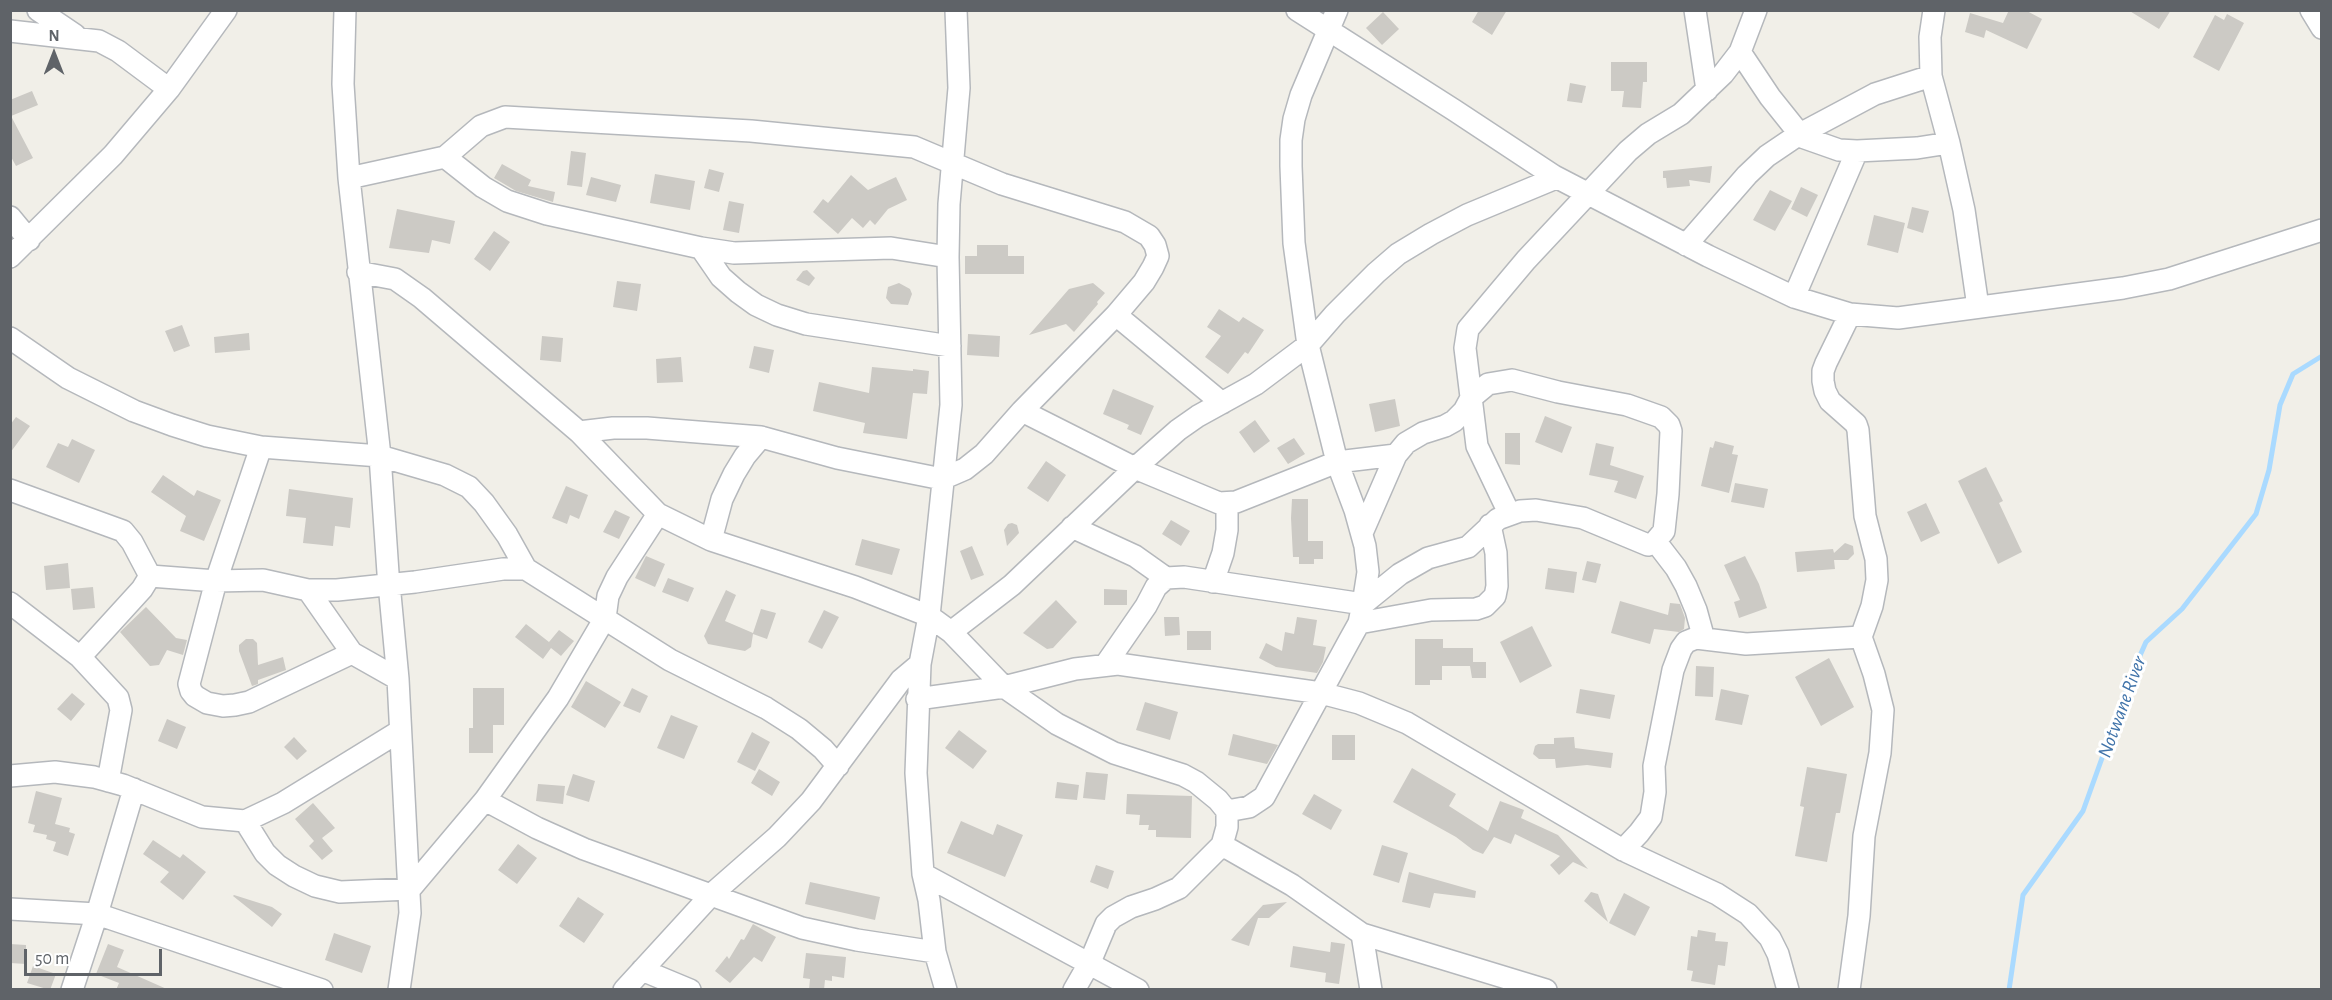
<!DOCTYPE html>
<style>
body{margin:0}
#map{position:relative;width:2332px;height:1000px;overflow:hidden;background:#f1efe8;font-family:"Alegreya Sans",sans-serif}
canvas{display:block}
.frame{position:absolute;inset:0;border:12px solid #5f6368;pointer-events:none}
.north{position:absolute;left:24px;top:24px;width:60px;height:60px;-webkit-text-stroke:4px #fff;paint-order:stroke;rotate:0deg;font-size:16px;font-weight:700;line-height:24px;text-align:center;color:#5f6368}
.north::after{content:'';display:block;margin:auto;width:21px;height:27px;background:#5f6368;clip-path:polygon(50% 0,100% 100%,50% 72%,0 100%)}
.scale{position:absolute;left:24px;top:949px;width:138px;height:27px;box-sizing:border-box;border:3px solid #5f6368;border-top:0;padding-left:8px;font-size:18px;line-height:21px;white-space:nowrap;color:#5f6368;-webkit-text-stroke:4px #fff;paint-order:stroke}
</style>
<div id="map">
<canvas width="2332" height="1000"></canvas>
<div class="frame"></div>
<div class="north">N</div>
<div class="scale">50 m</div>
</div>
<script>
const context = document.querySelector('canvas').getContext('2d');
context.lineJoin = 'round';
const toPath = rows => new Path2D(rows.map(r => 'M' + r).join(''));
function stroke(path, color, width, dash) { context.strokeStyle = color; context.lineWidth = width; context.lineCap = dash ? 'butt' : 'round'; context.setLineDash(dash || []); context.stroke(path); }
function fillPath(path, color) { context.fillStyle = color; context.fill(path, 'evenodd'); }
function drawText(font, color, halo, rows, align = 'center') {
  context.font = font + ' "Alegreya Sans",sans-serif'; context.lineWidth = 6; context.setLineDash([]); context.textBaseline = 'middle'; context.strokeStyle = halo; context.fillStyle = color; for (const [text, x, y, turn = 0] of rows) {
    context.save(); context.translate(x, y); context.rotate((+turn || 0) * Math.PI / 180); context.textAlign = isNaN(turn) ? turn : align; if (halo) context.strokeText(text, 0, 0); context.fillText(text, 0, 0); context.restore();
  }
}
stroke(toPath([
 [2009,990,2023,895,2083,811,2134,669,2146,642,2182,609,2256,514,2269,470,2280,405,2293,374,2322,356]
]), '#aadaff', 5);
fillPath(toPath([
 [1479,10,1507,10,1492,35,1472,22],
 [2009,10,2025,10,2042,19,2027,49,1986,30,1984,38,1965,32,1970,13,2003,23],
 [2128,10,2171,10,2159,29],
 [1383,12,1399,29,1382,45,1366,28],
 [2227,14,2244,23,2219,71,2193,57,2215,15,2224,20],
 [1611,62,1647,62,1647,82,1643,82,1641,108,1622,107,1624,91,1611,91],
 [1570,83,1586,86,1582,103,1567,101],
 [32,91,38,105,11,116,33,158,16,166,10,155,10,100],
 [571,151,586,153,582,187,567,185],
 [502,164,531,180,528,186,555,192,553,202,516,191,494,178],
 [1712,166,1710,183,1689,180,1690,186,1667,188,1666,178,1663,178,1663,171],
 [709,169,724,173,719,192,704,188],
 [655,174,695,181,690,210,650,203],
 [851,175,868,190,896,177,907,200,888,209,875,225,870,220,863,228,852,218,838,234,813,212,823,199,828,203],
 [591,177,621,185,616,202,586,195],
 [1801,187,1818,195,1807,217,1791,209],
 [1770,190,1792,201,1775,231,1753,220],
 [729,201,744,204,739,233,723,230],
 [1912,207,1929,211,1923,233,1907,228],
 [397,209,455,221,450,244,432,240,429,253,389,248],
 [1874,215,1905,223,1898,253,1867,245],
 [494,231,510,242,490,271,474,259],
 [977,245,1008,245,1008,256,1024,256,1024,274,965,274,965,256,977,256],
 [807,270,815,278,809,286,796,280,803,271],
 [617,281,641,284,637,311,613,307],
 [899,283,910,289,912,294,908,305,891,304,886,298,888,287],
 [1093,283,1105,293,1097,302,1098,304,1074,332,1066,324,1029,335,1069,289],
 [1219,309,1239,322,1243,317,1264,330,1248,354,1245,352,1228,374,1205,357,1221,336,1207,327],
 [182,325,190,346,174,352,165,331],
 [249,333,250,350,215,353,214,337],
 [968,334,1000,336,999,357,967,355],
 [542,336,563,338,561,362,540,360],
 [754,346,774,350,769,373,749,368],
 [681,357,683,382,657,383,656,359],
 [872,367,913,371,913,369,929,371,927,394,913,393,907,439,863,433,865,423,813,411,819,382,869,393],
 [1113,389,1154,406,1141,435,1127,429,1129,425,1103,414],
 [1395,399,1400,426,1375,432,1369,404],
 [1545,416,1572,427,1562,453,1535,442],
 [16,417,30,426,10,453,10,425],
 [1255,420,1270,441,1254,453,1239,432],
 [1505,433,1520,433,1520,465,1505,464],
 [1294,438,1305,454,1288,464,1277,448],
 [72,439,95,450,79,483,46,467,58,443,68,447],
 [1715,441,1734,446,1732,454,1738,455,1729,493,1701,486,1710,447,1713,448],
 [1596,443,1614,447,1610,465,1644,476,1636,499,1614,492,1618,481,1589,475],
 [1046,461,1066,475,1048,502,1027,488],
 [1986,467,2003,501,1999,503,2022,552,1998,564,1958,481],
 [163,475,194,496,197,490,221,500,204,541,180,531,186,516,151,492],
 [1735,483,1768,489,1764,508,1731,502],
 [566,486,588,495,579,519,570,515,567,524,552,518],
 [289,489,353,498,350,528,335,526,333,546,303,543,306,518,286,516],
 [1292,499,1308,499,1308,541,1323,541,1323,559,1314,559,1314,564,1299,564,1299,557,1293,557,1291,518],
 [1926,503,1940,533,1921,542,1907,512],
 [615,510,630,517,619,539,603,532],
 [1171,520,1190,531,1181,546,1162,534],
 [1012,523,1017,525,1019,533,1007,546,1004,530,1008,524],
 [862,539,900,549,892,575,855,565],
 [1845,543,1853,546,1854,554,1848,560,1834,560,1835,569,1797,572,1795,552,1833,549,1834,553],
 [972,546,984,575,971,580,960,551],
 [646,556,665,564,655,587,635,578],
 [1745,556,1759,584,1767,608,1739,618,1734,602,1740,600,1724,565],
 [1587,561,1601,564,1596,583,1582,580],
 [68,563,70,588,46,590,44,566],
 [1548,568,1577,572,1574,593,1545,589],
 [668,578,694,588,688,602,662,592],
 [93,587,95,608,73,610,71,589],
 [1104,589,1127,590,1127,605,1104,605],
 [726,590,736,595,725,621,753,633,761,609,776,613,767,639,753,634,751,647,745,651,708,644,704,636],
 [1056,600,1077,622,1053,648,1047,649,1023,633],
 [1620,601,1668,615,1670,603,1680,604,1685,618,1684,629,1679,632,1654,629,1650,644,1611,633],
 [146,607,176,638,187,640,183,655,167,650,159,665,150,666,120,632],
 [824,610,839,617,822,649,808,642],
 [1164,617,1179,617,1180,635,1165,636],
 [1297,617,1317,620,1313,645,1326,647,1323,662,1317,673,1276,667,1259,658,1266,643,1282,651,1285,632,1294,634],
 [526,624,549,642,559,630,574,641,561,656,551,648,543,659,515,637],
 [1532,626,1552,666,1520,683,1500,642],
 [1187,631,1211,631,1211,650,1187,650],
 [246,639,253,639,257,643,258,665,283,657,286,670,258,680,258,684,252,686,239,651,239,645],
 [1415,639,1443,639,1443,648,1473,648,1473,662,1486,662,1486,678,1472,678,1470,666,1442,666,1442,680,1430,680,1430,685,1415,685],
 [1829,658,1854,707,1821,726,1795,677],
 [1696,666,1714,667,1713,697,1695,696],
 [586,681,621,702,605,728,571,707],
 [473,688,504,688,504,725,493,725,493,753,469,753,469,728,473,728],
 [632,688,648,696,640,713,623,706],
 [1580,689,1615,695,1610,719,1576,713],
 [1721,689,1749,695,1742,725,1715,720],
 [72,693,85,704,71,721,57,709],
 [1145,702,1178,712,1170,740,1136,730],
 [671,715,698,726,684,759,657,748],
 [167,719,186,727,177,749,158,741],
 [959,730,987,751,973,769,945,748],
 [752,732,770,742,755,771,737,762],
 [1233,734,1278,745,1267,764,1228,755],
 [1332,735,1355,735,1355,760,1332,760],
 [294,737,307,751,297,760,284,747],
 [1574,737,1575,748,1613,753,1611,768,1587,765,1556,768,1555,759,1539,759,1533,754,1535,746,1538,744,1554,744,1554,738],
 [1807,767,1847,774,1840,813,1836,813,1827,862,1795,856,1804,807,1800,806],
 [1412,768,1456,794,1449,806,1488,831,1500,801,1524,810,1521,818,1558,835,1588,869,1573,862,1559,875,1550,865,1560,856,1515,834,1511,844,1494,837,1483,854,1473,850,1456,837,1393,802],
 [759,769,780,782,772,796,751,783],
 [1086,772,1108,774,1105,800,1083,798],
 [573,774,595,781,589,802,566,795],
 [1057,782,1079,785,1077,800,1055,798],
 [538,784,565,786,563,804,536,801],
 [36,791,62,798,55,824,70,828,69,832,75,834,68,856,53,851,56,842,46,839,47,835,33,832,35,825,28,823],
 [1127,794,1192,796,1191,838,1156,837,1156,830,1148,830,1149,825,1139,825,1140,815,1126,814],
 [1314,794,1342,810,1331,830,1302,814],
 [313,803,335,828,322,838,333,851,322,860,309,846,314,841,295,819],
 [961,821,993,835,997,824,1023,835,1005,877,947,853],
 [153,840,180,858,183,854,206,872,183,900,160,882,169,872,143,854],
 [518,844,537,858,517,884,498,870],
 [1382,845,1408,853,1399,883,1373,875],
 [1096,865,1114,871,1108,889,1090,882],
 [1409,872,1476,891,1475,898,1434,893,1430,908,1402,902],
 [810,882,880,897,875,920,805,904],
 [1591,892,1598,894,1608,922,1584,901],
 [1624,893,1650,907,1635,936,1609,923],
 [234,895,272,907,282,914,272,927,233,896],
 [578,897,604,914,584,943,559,926],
 [1287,902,1269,918,1258,918,1249,946,1231,940,1263,905],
 [753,924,776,937,762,962,754,957,730,983,715,971,727,956,729,959,741,939,744,940],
 [1698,930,1716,933,1715,941,1728,942,1725,966,1718,965,1715,985,1691,981,1693,971,1687,970,1691,936,1697,937],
 [334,933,371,946,362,973,325,960],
 [1331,942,1345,944,1339,984,1325,982,1326,973,1290,967,1293,946,1330,952],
 [10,944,26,945,26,964,10,963],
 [108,944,124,950,117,967,169,990,116,990,119,983,96,974],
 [806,953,846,957,844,978,832,976,832,981,825,980,824,990,809,990,810,979,803,978],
 [33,966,56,974,50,990,27,983]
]), '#cccac5');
const minor = toPath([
 [38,10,75,35],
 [345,10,343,84,349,178,380,456,388,573,398,679,410,913,399,990],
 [1297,10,1454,110,1554,176,1708,256,1794,297,1850,314,1898,318,2123,288,2169,279,2322,230],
 [1695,10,1707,90],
 [1934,10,1930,37,1931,76,1949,143,1964,210,1978,307],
 [2311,10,2322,28],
 [10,31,99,41,118,51,169,89],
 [1740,52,1770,97,1802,137,1839,150,1857,151,1917,148,1949,143],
 [445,157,483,187,507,201,547,214,701,248,734,253,891,248,948,257],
 [349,178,445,157,481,126,505,117,751,131,914,147,1002,184,1125,222,1149,236,1155,245,1158,256,1153,267,1144,282,1116,315,1022,411,984,454,965,469,942,479,837,458,761,437,647,428,613,428,579,432],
 [10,217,29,240],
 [1686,245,1747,175,1767,156,1798,135,1875,94,1931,76],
 [701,248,721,277,738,292,756,305,777,315,806,324,950,346],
 [10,257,113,155,169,89,226,10],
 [358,272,395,279,422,298,579,432,658,514,711,540,855,587,929,616,951,632,1004,687,1057,724,1114,753,1183,775,1196,782,1218,800,1227,811,1227,827,1222,845,1179,888,1155,899,1131,907,1113,917,1106,924,1090,962,1074,990],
 [1794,297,1857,151],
 [1116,315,1222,403],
 [10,338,68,378,134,411,172,425,207,436,261,447,380,456,445,475,469,487,484,503,507,535,526,569,670,660,766,708,799,729,823,749,838,766],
 [1022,411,1135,468,1219,503,1236,502,1337,462,1396,455],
 [261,447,216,581,189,684,191,691,195,696,207,703,223,706,235,705,249,702,352,653],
 [10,490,123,531,132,542,150,576],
 [1509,513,1477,446,1465,348,1468,329,1526,260,1628,151,1648,134,1681,114,1723,74,1740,52,1756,10],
 [1072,527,1135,556,1166,578],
 [711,540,722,499,734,474,745,456,761,437],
 [1656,542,1676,568,1686,586,1696,610,1704,639],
 [150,576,216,581,263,580,308,590,352,653,398,679],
 [1213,582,1223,553,1227,530,1227,504],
 [308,590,337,590,415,582,503,569,526,569],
 [10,603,80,657,142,589,150,576],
 [1359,623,1431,610,1476,609,1485,606,1495,596,1497,586,1496,553,1490,525],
 [951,632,1012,585,1135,468,1178,430,1198,416,1256,384,1308,345,1335,314,1376,273,1398,254,1431,234,1467,215,1556,178],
 [80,657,118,698,121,710,108,781],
 [1106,664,1146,606,1156,587,1166,578,1184,577,1363,604,1400,574,1428,558,1468,547,1498,519,1520,511,1536,510,1583,518,1648,545,1654,543,1664,531,1668,494,1671,431,1669,425,1661,417,1627,405,1558,392,1512,380,1488,384,1471,398,1464,411,1454,421,1445,426,1423,433,1406,443,1396,455,1362,533],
 [917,699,1004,687,1075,669,1118,664,1321,693,1359,703,1407,723,1623,850,1717,894,1748,914,1770,938,1778,954,1788,990],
 [10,776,55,772,94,777,123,785,202,817,245,821,283,803,400,731],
 [485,800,537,828,584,849,802,928,857,940,935,952],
 [1227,811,1249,807,1264,797,1349,641,1359,623,1363,604,1368,572,1365,546,1355,510,1337,462,1308,345,1294,243,1291,166,1291,140,1294,119,1301,95,1337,10],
 [245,821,265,853,277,865,294,876,315,886,340,892,410,889,485,800,558,698,605,618,608,596,617,577,658,514],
 [1222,845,1292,885,1362,934,1546,990],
 [1623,850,1639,833,1651,817,1655,792,1654,766,1673,670,1681,649,1686,642,1696,638,1746,644,1861,637],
 [923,874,1138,990],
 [10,909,97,914,322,990],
 [1362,934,1371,990],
 [642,970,690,990],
 [72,990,97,914,134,789],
 [624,990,712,894,777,837,811,801,901,680,920,664],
 [946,990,935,952,929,900,923,874,916,773,920,664,929,616,951,405,948,257,949,204,959,88,956,10],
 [1849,990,1859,916,1864,836,1880,753,1883,710,1874,674,1861,637,1872,606,1877,580,1876,559,1865,516,1858,430,1856,424,1830,401,1825,391,1823,381,1823,371,1826,363,1850,314]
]);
stroke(minor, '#b5b8bc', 24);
stroke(minor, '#fff', 21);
drawText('italic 20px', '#4174aa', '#fff', [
 ["Notwane River",2122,707,-70]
]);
</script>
